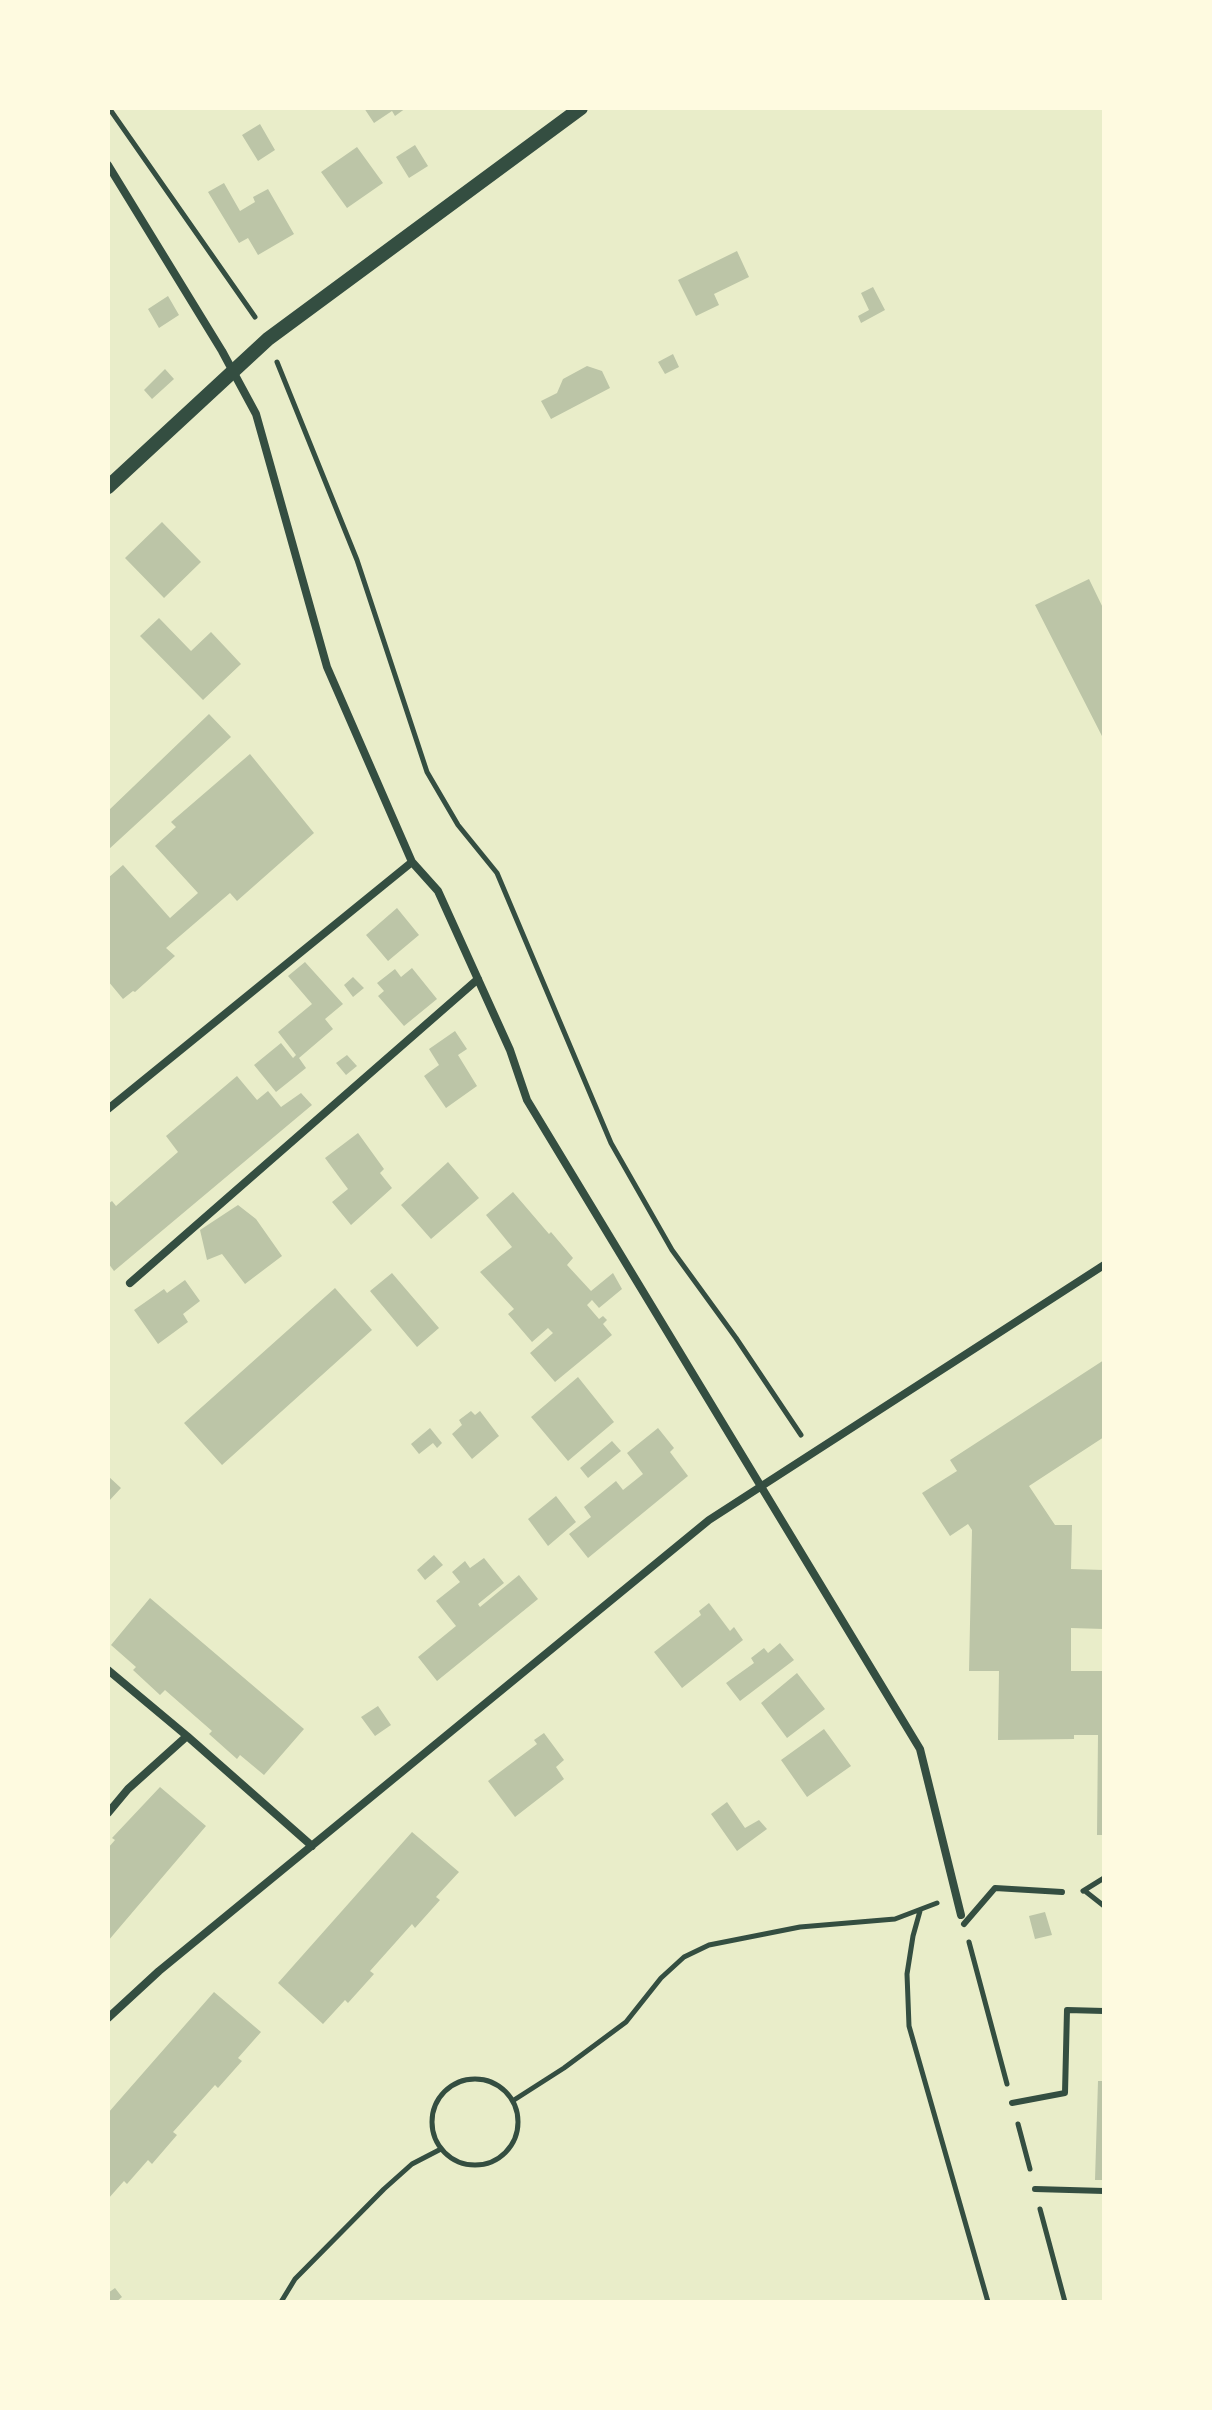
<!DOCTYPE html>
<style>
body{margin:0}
#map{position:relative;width:1212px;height:2410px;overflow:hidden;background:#e9edc9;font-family:"Roboto Serif",serif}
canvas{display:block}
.frame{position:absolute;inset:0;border:110px solid #fefae0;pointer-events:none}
</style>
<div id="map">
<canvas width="1212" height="2410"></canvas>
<div class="frame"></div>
</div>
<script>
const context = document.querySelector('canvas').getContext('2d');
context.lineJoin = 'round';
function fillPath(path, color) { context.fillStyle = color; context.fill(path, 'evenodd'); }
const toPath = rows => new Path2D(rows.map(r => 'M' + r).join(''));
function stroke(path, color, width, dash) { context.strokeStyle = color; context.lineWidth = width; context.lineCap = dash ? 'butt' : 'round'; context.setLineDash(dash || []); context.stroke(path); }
fillPath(toPath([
 [364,108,406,108,395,116,392,111,374,123],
 [260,124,275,150,258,161,242,135],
 [415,145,428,166,409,178,396,157],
 [357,147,383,183,347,208,321,172],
 [224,183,240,211,255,202,253,197,268,189,294,234,258,255,248,238,239,243,208,192],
 [737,251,749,277,714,294,719,305,696,316,678,280],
 [873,287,885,310,861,323,858,316,869,310,861,293],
 [168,296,179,315,159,328,148,309],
 [673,354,679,367,665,374,658,362],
 [587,366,602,371,610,388,551,419,541,401,557,393,563,379],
 [165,369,174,379,152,399,144,390],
 [162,522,201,562,164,598,125,558],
 [1089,579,1104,610,1104,740,1035,605],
 [159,618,191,651,211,632,241,664,203,700,140,636],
 [209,714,231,737,108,850,108,811],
 [250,754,314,833,237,901,230,893,166,948,175,956,135,992,133,991,123,999,108,981,108,878,123,865,170,918,198,893,155,846,176,827,171,822],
 [397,908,419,935,388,961,366,935],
 [305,962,343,1004,325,1019,333,1029,299,1058,306,1068,276,1092,254,1065,281,1043,293,1058,296,1055,278,1032,312,1004,288,976],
 [412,968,437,999,404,1026,378,996,384,991,377,983,395,969,401,977],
 [353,977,364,988,353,997,344,985],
 [455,1031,467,1049,458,1055,477,1086,446,1108,424,1076,439,1065,429,1049],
 [347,1055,357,1066,346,1075,336,1063],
 [237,1076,257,1100,268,1091,281,1107,301,1093,312,1105,114,1271,108,1263,108,1204,112,1201,116,1206,178,1152,166,1136],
 [358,1133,384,1169,380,1173,392,1188,351,1225,332,1202,348,1189,325,1158],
 [448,1162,479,1198,431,1239,401,1205],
 [513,1192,549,1234,551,1232,573,1258,567,1265,591,1291,613,1273,622,1289,599,1308,592,1300,587,1305,599,1319,603,1316,607,1320,603,1324,612,1335,555,1382,530,1353,553,1333,548,1328,532,1342,508,1314,514,1309,480,1272,512,1247,486,1215],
 [238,1205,256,1219,282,1256,245,1284,222,1254,207,1260,200,1230],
 [392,1273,439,1328,417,1347,370,1291],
 [185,1280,200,1301,183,1314,188,1322,158,1344,134,1310,164,1289,167,1293],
 [335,1288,372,1330,222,1465,184,1423],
 [1104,1360,1104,1437,1029,1486,1055,1525,1072,1525,1071,1569,1104,1570,1104,1629,1071,1628,1071,1671,1104,1671,1104,1835,1097,1835,1098,1735,1074,1735,1074,1739,998,1740,999,1671,969,1671,972,1530,968,1524,950,1536,922,1493,957,1471,950,1460],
 [578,1377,614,1422,568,1461,531,1417],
 [471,1411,475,1415,480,1411,499,1436,472,1459,452,1434,462,1425,459,1420],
 [430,1428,442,1443,437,1448,433,1443,419,1454,411,1444],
 [658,1428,674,1448,670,1452,688,1476,588,1558,569,1534,591,1517,584,1507,616,1481,623,1490,643,1474,627,1453],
 [612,1441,621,1451,588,1478,580,1468],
 [108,1476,121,1488,108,1502],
 [556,1496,576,1522,548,1546,528,1519],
 [434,1555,443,1565,425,1580,417,1570],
 [484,1558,504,1583,478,1604,480,1607,519,1575,538,1599,437,1681,418,1657,456,1626,436,1601,460,1582,452,1572,465,1561,470,1568],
 [150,1598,304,1729,264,1775,240,1755,237,1759,209,1734,212,1731,165,1690,160,1695,133,1670,136,1667,111,1645],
 [709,1603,730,1631,734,1627,743,1640,682,1688,654,1652,701,1615,699,1611],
 [780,1643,794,1660,740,1701,726,1683,754,1663,751,1658,764,1648,768,1653],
 [797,1673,825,1709,787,1738,761,1703],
 [378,1706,391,1725,375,1736,361,1717],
 [824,1729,851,1766,807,1797,781,1760],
 [544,1733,564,1760,556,1767,564,1779,515,1817,488,1781,537,1744,534,1740],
 [160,1787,206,1826,108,1941,108,1848,115,1840,112,1838],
 [727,1802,745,1828,759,1820,767,1829,737,1851,711,1814],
 [412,1832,459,1872,436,1897,440,1900,415,1928,412,1924,370,1971,374,1974,348,2003,345,2000,323,2024,278,1983],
 [1045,1912,1052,1935,1035,1939,1029,1916],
 [214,1992,261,2032,238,2058,242,2061,218,2088,215,2085,173,2132,177,2135,152,2164,148,2160,127,2184,124,2181,108,2199,108,2113],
 [1098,2081,1104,2081,1104,2180,1095,2180],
 [115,2288,122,2297,116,2302,108,2302,108,2293]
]), '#bcc5a7');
stroke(toPath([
 [109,108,255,317],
 [277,362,357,560,427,772,458,825,497,873,611,1143,672,1250,736,1338,801,1435],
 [1083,1891,1104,1878],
 [1085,1891,1104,1906],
 [920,1911,913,1936,907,1974,909,2026,988,2302],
 [969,1942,1007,2084],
 '432 2122a43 43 0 1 1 86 0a43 43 0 1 1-86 0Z',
 [514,2100,564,2068,626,2022,661,1978,684,1957,709,1945,800,1927,895,1919,937,1903],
 [1018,2124,1030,2169],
 [1040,2209,1065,2302],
 [281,2302,295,2279,384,2189,412,2164,441,2149]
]), '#344e41', 5);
stroke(toPath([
 [964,1924,995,1888,1062,1892],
 [1012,2103,1065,2093,1067,2010,1104,2011],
 [1035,2189,1104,2191]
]), '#344e41', 6);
stroke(toPath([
 [108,165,222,351,256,414,327,667,412,862,438,891,510,1050,527,1100,920,1749,961,1915],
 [108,1109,412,862],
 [130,1283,478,979],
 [108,1670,187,1736,312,1846],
 [108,1813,128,1789,187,1736],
 [108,2018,159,1971,709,1520,1104,1265]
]), '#344e41', 8);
stroke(toPath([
 [108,487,268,339,581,108]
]), '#344e41', 14);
</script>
